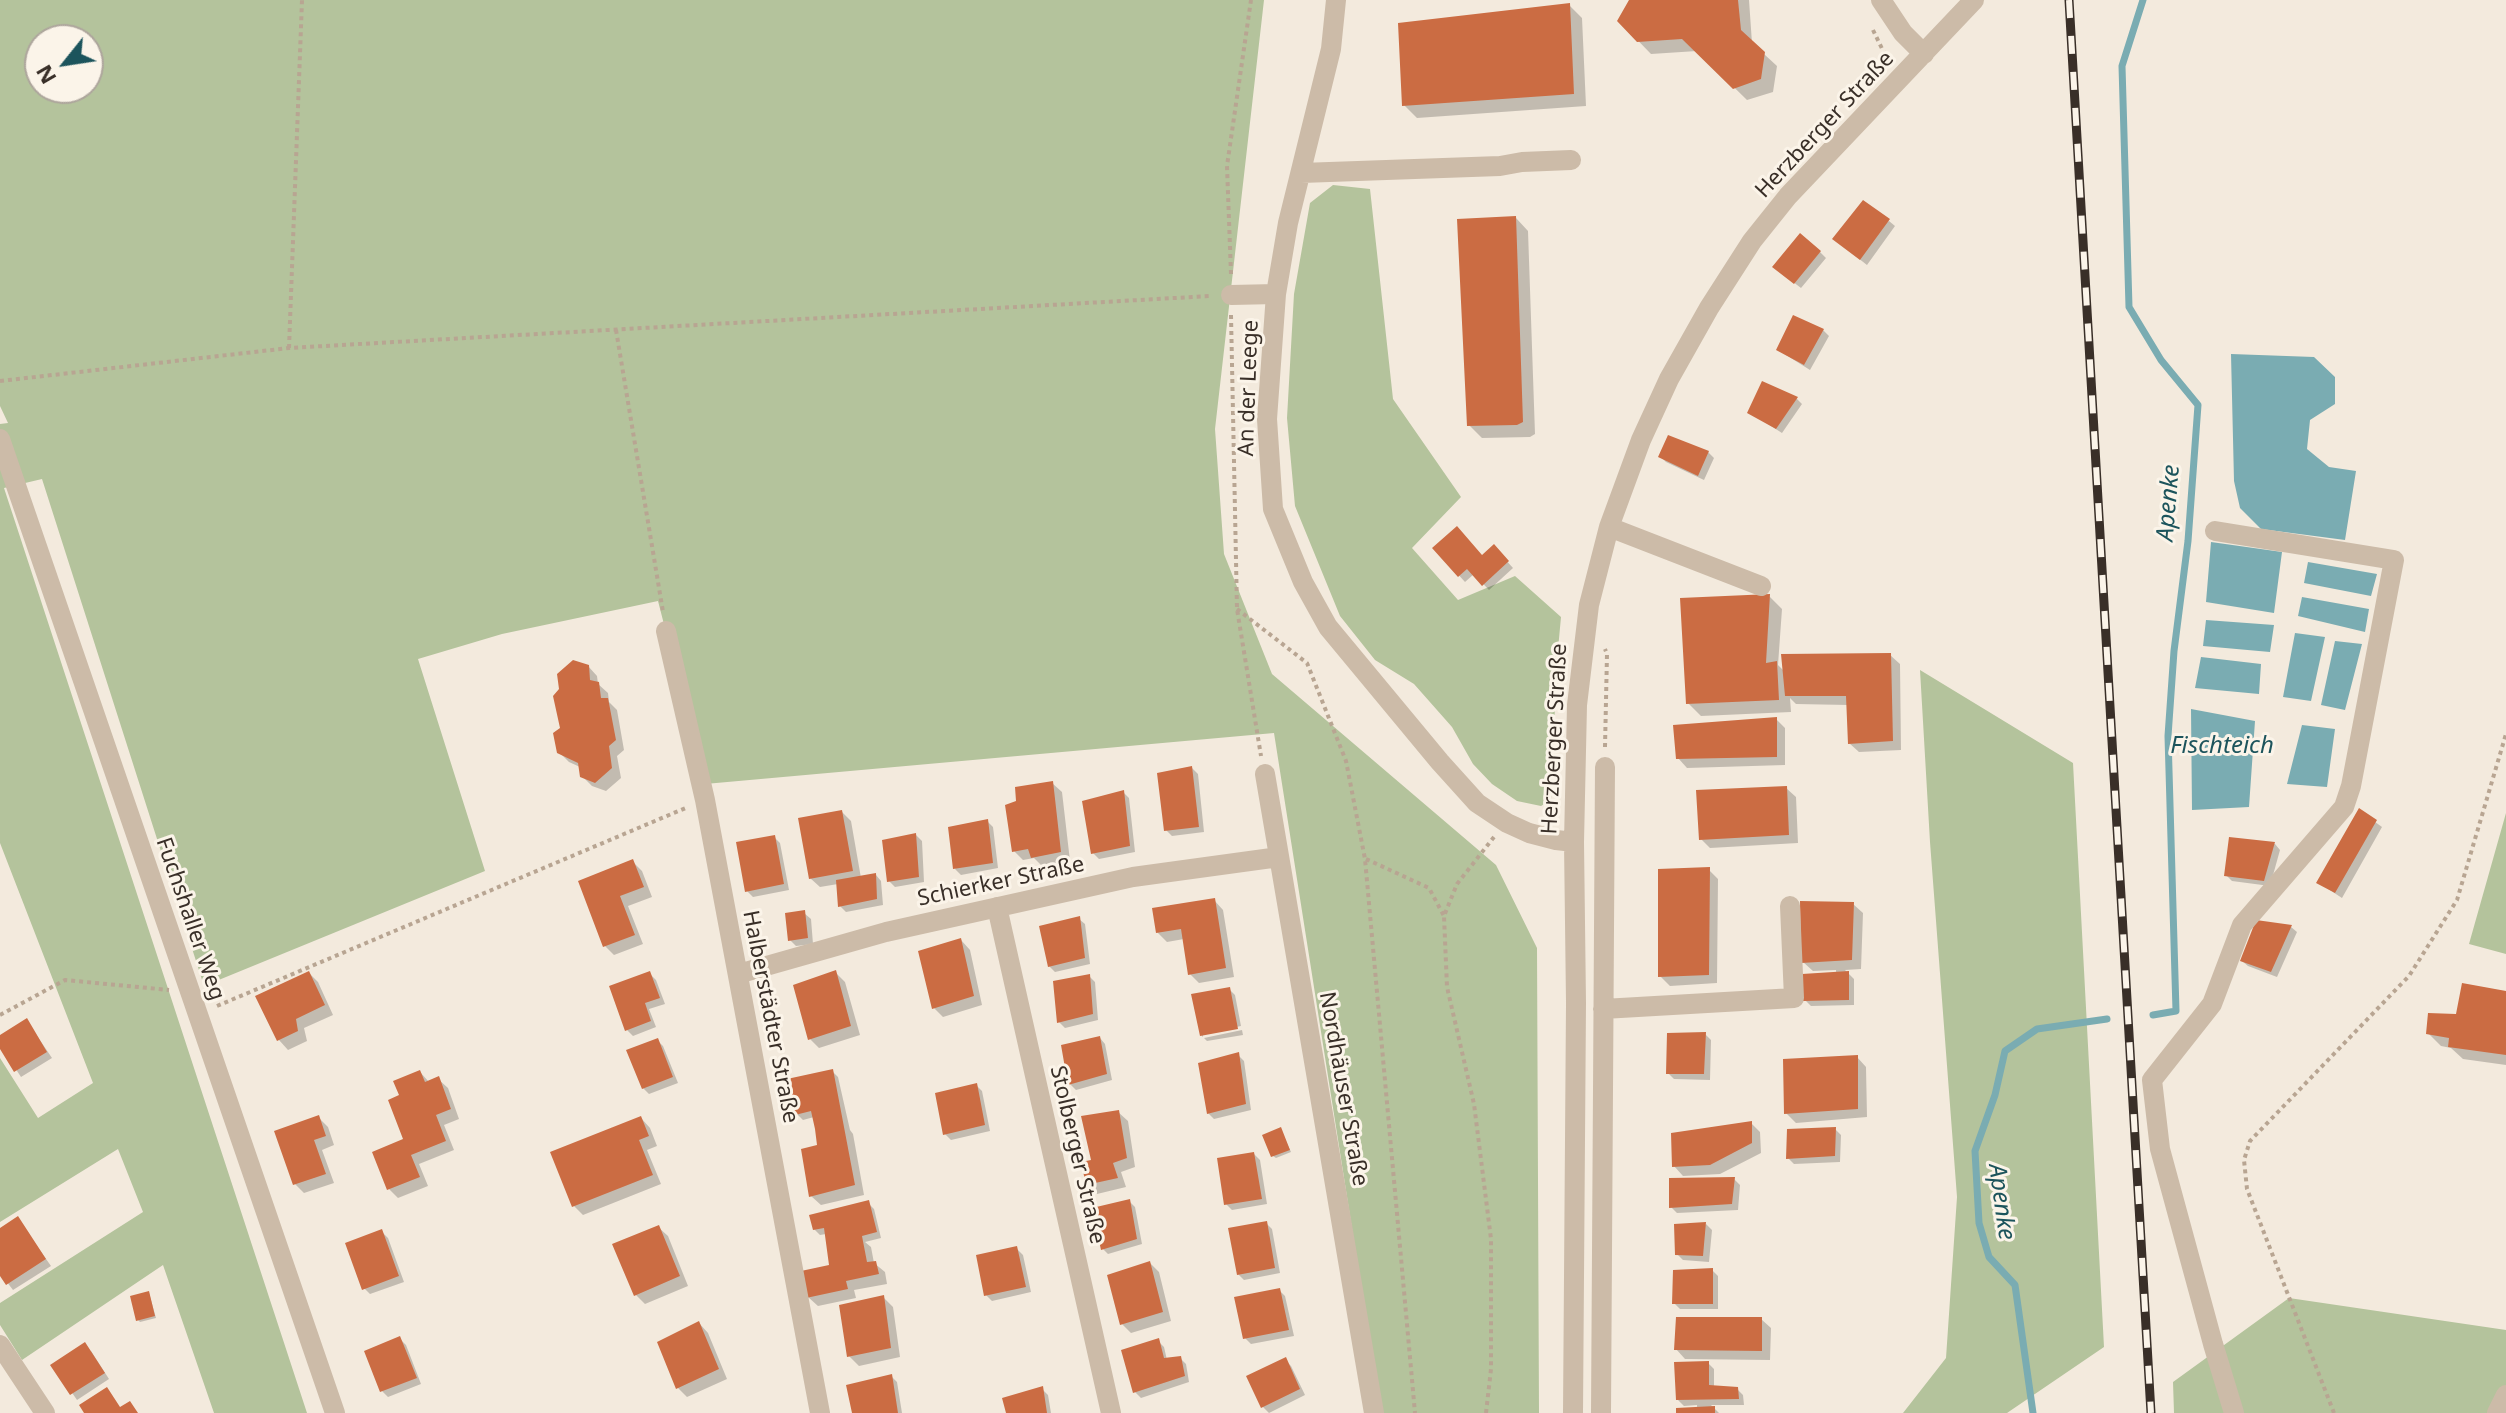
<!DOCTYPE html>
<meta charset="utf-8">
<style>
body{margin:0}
#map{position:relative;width:2506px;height:1413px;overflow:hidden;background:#f3eadd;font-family:"Noto Sans",sans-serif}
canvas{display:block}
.north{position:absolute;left:24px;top:24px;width:80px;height:80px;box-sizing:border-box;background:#fbf4e9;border:2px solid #ada59c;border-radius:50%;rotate:240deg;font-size:22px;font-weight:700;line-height:32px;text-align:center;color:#392f28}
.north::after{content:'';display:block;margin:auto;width:28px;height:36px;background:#1c545c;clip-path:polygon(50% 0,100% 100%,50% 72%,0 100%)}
</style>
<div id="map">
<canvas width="2506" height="1413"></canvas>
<div class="north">N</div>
</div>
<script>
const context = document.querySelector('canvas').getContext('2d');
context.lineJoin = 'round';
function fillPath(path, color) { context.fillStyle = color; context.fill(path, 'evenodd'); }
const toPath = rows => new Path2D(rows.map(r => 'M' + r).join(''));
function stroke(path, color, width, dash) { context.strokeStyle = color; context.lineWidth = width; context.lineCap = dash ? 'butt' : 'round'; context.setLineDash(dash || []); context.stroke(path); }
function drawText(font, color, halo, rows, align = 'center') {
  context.font = font + ' "Noto Sans",sans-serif'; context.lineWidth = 6; context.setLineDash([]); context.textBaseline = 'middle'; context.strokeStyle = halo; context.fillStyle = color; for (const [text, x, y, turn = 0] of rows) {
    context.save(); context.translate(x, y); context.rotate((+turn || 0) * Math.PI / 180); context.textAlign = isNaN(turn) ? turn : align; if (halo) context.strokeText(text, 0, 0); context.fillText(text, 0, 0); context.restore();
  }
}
fillPath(toPath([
 [0,0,1264,0,1215,429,1224,554,1272,674,1496,865,1537,948,1539,1413,1381,1413,1274,733,705,784,658,601,502,634,418,659,485,871,204,986,42,479,4,488,307,1413,214,1413,163,1265,22,1360,0,1325,0,1303,143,1212,118,1149,0,1222,0,1058,38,1118,93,1083,0,843,0,424,8,423,0,406],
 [40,40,88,40,88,88,40,88],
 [1333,185,1370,189,1393,399,1461,497,1412,548,1458,600,1515,576,1561,617,1557,660,1551,800,1541,806,1517,801,1492,784,1473,764,1452,727,1414,684,1375,660,1340,616,1295,506,1287,418,1294,294,1310,203],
 [1920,670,2073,763,2104,1347,2007,1413,1903,1413,1946,1358,1957,1197,1930,842],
 [2506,813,2506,954,2469,944],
 [2289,1298,2506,1330,2506,1413,2174,1413,2173,1382]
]), '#b4c39c');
fillPath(toPath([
 [2231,354,2314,357,2335,377,2335,404,2310,420,2307,449,2329,467,2356,471,2345,540,2261,529,2240,508,2234,481],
 [2211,542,2282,552,2274,613,2206,602],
 [2308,562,2377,574,2371,596,2304,583],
 [2302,597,2369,609,2365,632,2298,616],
 [2206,620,2274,625,2270,652,2203,646],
 [2295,633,2325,637,2311,701,2283,697],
 [2335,641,2362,644,2345,710,2321,705],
 [2201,657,2261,664,2259,694,2195,688],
 [2191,709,2255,721,2249,807,2192,810],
 [2302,725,2335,729,2327,787,2287,784]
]), '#7aacb2');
fillPath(toPath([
 [1631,0,1749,0,1752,43,1777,66,1773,92,1747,100,1697,51,1651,54,1619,21],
 [1569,5,1582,18,1586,106,1417,118,1404,105],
 [1516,218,1528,231,1535,434,1530,437,1482,438,1469,425],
 [1889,221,1895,226,1867,265,1840,244],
 [1820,252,1826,258,1801,288,1780,272],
 [1823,330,1829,336,1810,370,1778,350],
 [1796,398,1802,404,1782,433,1749,412],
 [1708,452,1714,458,1704,480,1666,462,1660,456],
 [1494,547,1513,568,1489,590,1474,574,1465,582,1435,549,1483,557],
 [1769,596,1782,609,1778,665,1785,672,1890,655,1900,664,1901,750,1859,752,1849,743,1848,705,1796,704,1790,698,1791,712,1701,716,1688,703],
 [588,666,597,676,598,684,608,693,609,702,617,710,624,750,617,756,621,778,606,791,592,786,582,776,580,767,569,762,559,752,562,729],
 [1776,719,1785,728,1785,765,1687,768,1678,758],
 [1192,768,1198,774,1204,832,1172,836,1166,830],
 [1052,783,1062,792,1070,861,1042,866,1034,858,1023,860,1014,851,1019,802],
 [1786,788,1796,797,1798,843,1710,848,1701,839],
 [1123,792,1129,798,1135,852,1099,859,1093,853],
 [2360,811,2382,827,2342,898,2319,883],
 [842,812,851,821,861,878,876,875,881,881,883,905,846,912,840,906,838,884,820,887,810,878],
 [987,821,993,827,998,868,961,875,955,869],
 [916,835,922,841,924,882,895,887,889,881],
 [774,837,780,843,789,890,753,897,747,891],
 [2231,839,2275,844,2280,850,2270,886,2232,881,2226,875],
 [633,862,642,871,652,897,628,906,643,944,614,955,605,946,580,882],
 [1709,870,1718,879,1717,983,1670,986,1660,976],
 [1214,900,1223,910,1234,977,1199,983,1190,974,1184,939,1167,942,1157,932],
 [1853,904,1863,913,1861,969,1845,970,1854,979,1854,1005,1811,1006,1805,1000,1836,974,1836,970,1813,971,1803,962],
 [804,913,811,919,813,944,796,946,790,940],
 [1079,919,1085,924,1090,964,1055,972,1049,966],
 [2291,927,2297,932,2277,977,2248,966,2242,961],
 [961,940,970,950,982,1005,943,1017,934,1008],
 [309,973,318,982,333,1015,304,1028,307,1041,288,1050,279,1040],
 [836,973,845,982,860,1035,819,1048,810,1039],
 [650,974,656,980,665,1004,649,1009,656,1027,633,1036,627,1030],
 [1089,976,1095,982,1098,1020,1065,1028,1059,1022],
 [1229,989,1235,995,1241,1026,1203,1034,1203,1037,1201,1035],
 [2506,993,2506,1065,2463,1059,2451,1048,2441,1046,2428,1033,2457,1016],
 [27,1021,52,1058,21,1077,0,1045,0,1037],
 [1242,1030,1243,1035,1207,1041,1204,1038],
 [1705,1034,1711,1040,1710,1080,1674,1079,1668,1073],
 [1100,1038,1105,1044,1112,1080,1076,1090,1070,1084],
 [657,1040,663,1046,678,1083,649,1094,643,1088],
 [1238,1055,1244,1061,1251,1110,1214,1119,1208,1113],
 [1857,1057,1866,1067,1867,1117,1796,1123,1786,1113],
 [832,1071,838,1077,850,1130,853,1134,864,1195,821,1205,811,1196,820,1147,814,1117,803,1120,797,1114],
 [420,1072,429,1082,438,1079,448,1088,459,1119,444,1125,454,1150,419,1164,428,1186,398,1198,389,1189,406,1141,401,1096],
 [976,1085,982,1091,990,1131,951,1140,945,1134,937,1095],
 [1118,1112,1128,1121,1135,1167,1121,1172,1126,1187,1097,1194,1088,1184,1093,1161],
 [318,1117,328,1127,334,1145,322,1150,334,1183,304,1193,295,1184],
 [641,1118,650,1128,657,1146,647,1150,661,1184,583,1215,574,1206],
 [1751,1123,1760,1132,1761,1153,1720,1174,1683,1176,1674,1166],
 [1835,1129,1841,1135,1840,1162,1794,1164,1788,1158],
 [1281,1130,1291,1152,1276,1158,1273,1156],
 [1254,1154,1260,1160,1267,1204,1232,1210,1226,1204],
 [1734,1179,1740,1185,1738,1210,1677,1213,1671,1207],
 [1129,1201,1135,1207,1142,1244,1108,1254,1103,1249],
 [868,1203,874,1209,881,1238,865,1242,871,1247,874,1263,885,1272,887,1284,854,1290,856,1298,818,1306,808,1297,832,1267,826,1234,820,1235,814,1229],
 [18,1219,51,1266,13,1290,0,1273,0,1231],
 [1266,1223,1272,1229,1280,1273,1244,1280,1238,1274],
 [1706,1224,1712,1230,1709,1262,1683,1260,1677,1254],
 [658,1227,668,1236,688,1286,645,1304,635,1294],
 [382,1232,388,1238,404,1282,370,1294,364,1288],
 [1017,1249,1023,1255,1031,1292,992,1301,986,1295],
 [1150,1263,1159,1272,1171,1321,1131,1333,1122,1324],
 [1712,1270,1718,1276,1718,1309,1680,1309,1674,1303],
 [1279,1290,1285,1296,1294,1336,1251,1344,1245,1338],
 [149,1293,156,1318,140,1322,138,1320],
 [883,1297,893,1307,900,1357,859,1366,849,1356],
 [1761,1319,1771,1328,1770,1360,1685,1359,1676,1349],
 [699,1323,708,1333,727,1379,687,1397,678,1388],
 [400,1339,406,1345,421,1384,388,1397,382,1391],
 [1158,1341,1164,1347,1167,1360,1180,1358,1186,1364,1189,1382,1141,1398,1135,1392],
 [91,1351,109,1379,77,1400,53,1365],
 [1285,1360,1291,1366,1305,1395,1269,1413,1263,1407],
 [1708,1363,1714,1369,1714,1387,1737,1389,1743,1395,1744,1405,1711,1405,1719,1413,1678,1413,1697,1409,1697,1405,1684,1406,1678,1400],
 [891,1376,897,1382,902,1413,854,1413],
 [1042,1389,1048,1395,1051,1413,1008,1413]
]), '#0003');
stroke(toPath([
 [2143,0,2122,66,2129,307,2161,360,2198,405,2188,541,2174,651,2168,736,2176,1011,2153,1015],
 [2033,1413,2015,1285,1989,1257,1979,1223,1975,1151,1995,1095,2005,1051,2037,1029,2107,1019]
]), '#7aacb2', 7);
fillPath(toPath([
 [1629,0,1738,0,1741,30,1765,52,1761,79,1733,89,1682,39,1637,42,1617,21],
 [1570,3,1574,94,1402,106,1398,23],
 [1863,200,1890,219,1860,260,1832,239],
 [1516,216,1523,422,1517,425,1467,426,1457,219],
 [1800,233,1821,251,1794,284,1772,267],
 [1793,315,1824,329,1804,365,1776,350],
 [1762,381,1798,397,1776,429,1747,413],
 [1668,435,1709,451,1698,476,1658,457],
 [1457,526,1482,555,1494,544,1509,561,1482,586,1467,569,1458,577,1432,548],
 [1770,594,1766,663,1777,661,1779,700,1686,704,1680,598],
 [1891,653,1893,741,1848,744,1846,696,1785,696,1781,654],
 [573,660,589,665,590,680,599,682,601,698,608,698,616,740,609,746,612,768,595,783,580,777,578,763,557,753,553,733,560,728,553,696,559,689,557,674],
 [1777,717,1777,757,1676,759,1673,725],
 [1192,766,1199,827,1164,831,1157,773],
 [1053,781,1061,852,1031,858,1028,849,1012,852,1005,805,1016,801,1015,787],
 [1787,786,1789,835,1699,840,1696,790],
 [1124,790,1130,846,1091,854,1082,801],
 [2359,808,2377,820,2335,893,2316,883],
 [842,810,853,871,809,879,798,818],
 [988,819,993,863,953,869,948,827],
 [916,833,919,877,887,882,882,840],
 [775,835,784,884,745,892,736,842],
 [2229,837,2275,842,2264,881,2224,876],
 [633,859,644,887,620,896,635,935,603,947,578,881],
 [1710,867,1709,975,1658,977,1658,869],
 [876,873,877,899,838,907,836,880],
 [1215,898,1226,968,1188,975,1181,929,1156,933,1152,908],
 [1800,901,1854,902,1852,960,1801,963],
 [805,910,808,938,788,941,785,913],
 [1080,916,1085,958,1048,967,1039,926],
 [2256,920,2292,925,2271,972,2240,961],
 [961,938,974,996,932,1009,918,951],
 [836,970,851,1026,808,1040,793,985],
 [309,971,325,1005,296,1019,298,1031,277,1041,255,996],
 [650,971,660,998,645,1003,651,1021,625,1031,609,986],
 [1849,971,1849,1000,1803,1001,1802,974],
 [1090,974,1093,1014,1057,1023,1053,981],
 [2462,983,2506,991,2506,1055,2448,1047,2449,1038,2426,1034,2428,1013,2456,1014],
 [1230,987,1238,1029,1200,1036,1191,994],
 [27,1018,47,1052,14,1072,0,1049,0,1035],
 [1706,1032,1704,1074,1666,1074,1667,1033],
 [1100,1036,1107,1074,1068,1085,1061,1045],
 [658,1038,673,1077,642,1089,626,1050],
 [1239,1052,1246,1104,1207,1114,1198,1063],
 [1858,1055,1858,1109,1784,1114,1783,1059],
 [833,1069,855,1185,809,1197,801,1149,817,1145,815,1129,811,1111,795,1115,787,1079],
 [420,1070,425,1082,439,1076,451,1109,436,1115,446,1141,411,1155,420,1177,387,1190,372,1152,403,1139,388,1100,399,1095,393,1081],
 [977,1083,985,1125,943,1135,935,1093],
 [1119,1110,1127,1158,1113,1163,1118,1178,1086,1185,1081,1162,1091,1160,1081,1116],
 [319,1115,326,1136,314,1140,326,1174,293,1185,274,1131],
 [641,1116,649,1136,639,1140,653,1175,572,1207,550,1152],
 [1752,1121,1752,1143,1710,1165,1672,1167,1671,1133],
 [1281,1127,1290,1150,1271,1157,1262,1135],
 [1836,1127,1835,1156,1786,1159,1787,1129],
 [1254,1152,1262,1199,1224,1205,1217,1158],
 [1735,1177,1732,1204,1669,1208,1669,1178],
 [1130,1199,1137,1239,1101,1250,1092,1208],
 [869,1200,877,1232,862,1236,867,1262,876,1261,879,1274,846,1281,848,1289,806,1298,801,1271,829,1265,824,1228,813,1230,809,1215],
 [18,1216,46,1259,6,1285,0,1276,0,1228],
 [1267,1221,1275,1268,1237,1275,1228,1228],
 [1706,1222,1703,1256,1675,1255,1674,1224],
 [659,1225,680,1276,634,1296,612,1244],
 [382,1229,399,1276,362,1290,345,1243],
 [1017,1246,1026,1287,984,1296,976,1255],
 [1150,1261,1163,1312,1120,1325,1107,1275],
 [1713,1268,1713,1304,1672,1304,1673,1270],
 [1280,1288,1289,1330,1243,1339,1234,1297],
 [149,1291,155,1316,136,1321,130,1296],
 [884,1295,891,1348,847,1357,839,1305],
 [1676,1317,1762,1317,1762,1351,1674,1350],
 [699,1321,719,1369,676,1389,657,1342],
 [400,1336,417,1378,380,1392,364,1351],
 [1159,1338,1164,1358,1181,1356,1185,1376,1133,1393,1121,1350],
 [85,1342,105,1373,70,1395,50,1365],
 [1286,1357,1300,1389,1261,1408,1246,1376],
 [1709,1361,1709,1385,1738,1387,1739,1399,1676,1400,1674,1362],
 [892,1374,898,1413,852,1413,846,1385],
 [1043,1386,1047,1413,1006,1413,1002,1398],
 [107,1387,120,1407,130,1401,138,1413,84,1413,79,1405],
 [1715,1406,1715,1413,1676,1413,1676,1408]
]), '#cb6c43');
stroke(toPath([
 [1873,30,1888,61],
 [1231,274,1227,166,1251,0],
 [1231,315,1237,609,1261,756],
 [616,330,663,612],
 [289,348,302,0],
 [0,381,289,348,1210,296],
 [1237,609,1307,663,1346,761,1365,859,1415,1413],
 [1605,747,1607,654,1605,649],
 [1366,859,1429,888,1444,916],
 [217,1006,688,807],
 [0,1015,65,980,169,990],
 [1486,1413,1491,1369,1491,1239,1474,1104,1447,987,1444,916,1457,884,1494,837],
 [2334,1413,2247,1189,2244,1160,2250,1141,2409,976,2457,900,2506,734]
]), '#b8a592', 4, [4, 4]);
stroke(toPath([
 [1336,0,1331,49,1288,223,1276,294,1267,419,1273,509,1303,582,1328,627,1440,762,1477,803,1507,823,1529,833,1556,840,1574,842],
 [1881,0,1903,33,1924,54],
 [1301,173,1500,166,1522,162,1571,160],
 [1231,295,1276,294],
 [0,439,335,1413],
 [1609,527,1761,586],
 [2215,531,2394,560,2351,786,2344,807,2242,925,2212,1004,2152,1080,2160,1149,2213,1344,2234,1413],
 [666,631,705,800,820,1413],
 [1265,774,1374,1413],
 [997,907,1111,1413],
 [738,974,886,932,1133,877,1279,857],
 [1603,1009,1794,998,1790,906],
 [0,1345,45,1413],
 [1573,1413,1576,1003,1574,842,1577,705,1589,605,1609,527,1641,440,1669,379,1709,308,1752,241,1788,196,1974,0],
 [1601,1413,1605,767],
 [2497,1413,2506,1395]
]), '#ccbba8', 20);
const rail = toPath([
 [2069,0,2151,1413]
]);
stroke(rail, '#392f28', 9);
stroke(rail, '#fbf4e9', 6, [18]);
drawText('22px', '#392f28', '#fbf4e9', [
 ["Herzberger Straße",1825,125,-47],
 ["An der Leege",1249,388,-88],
 ["Herzberger Straße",1555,739,-87],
 ["Schierker Straße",1001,882,-12],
 ["Fuchshaller Weg",190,919,71],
 ["Halberstädter Straße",770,1017,79],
 ["Nordhäuser Straße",1343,1089,80],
 ["Stolberger Straße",1077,1155,77]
]);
drawText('italic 24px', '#1c545c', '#fbf4e9', [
 ["Apenke",2169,503,-85],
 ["Fischteich",2222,746],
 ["Apenke",2001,1202,82]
]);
</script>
